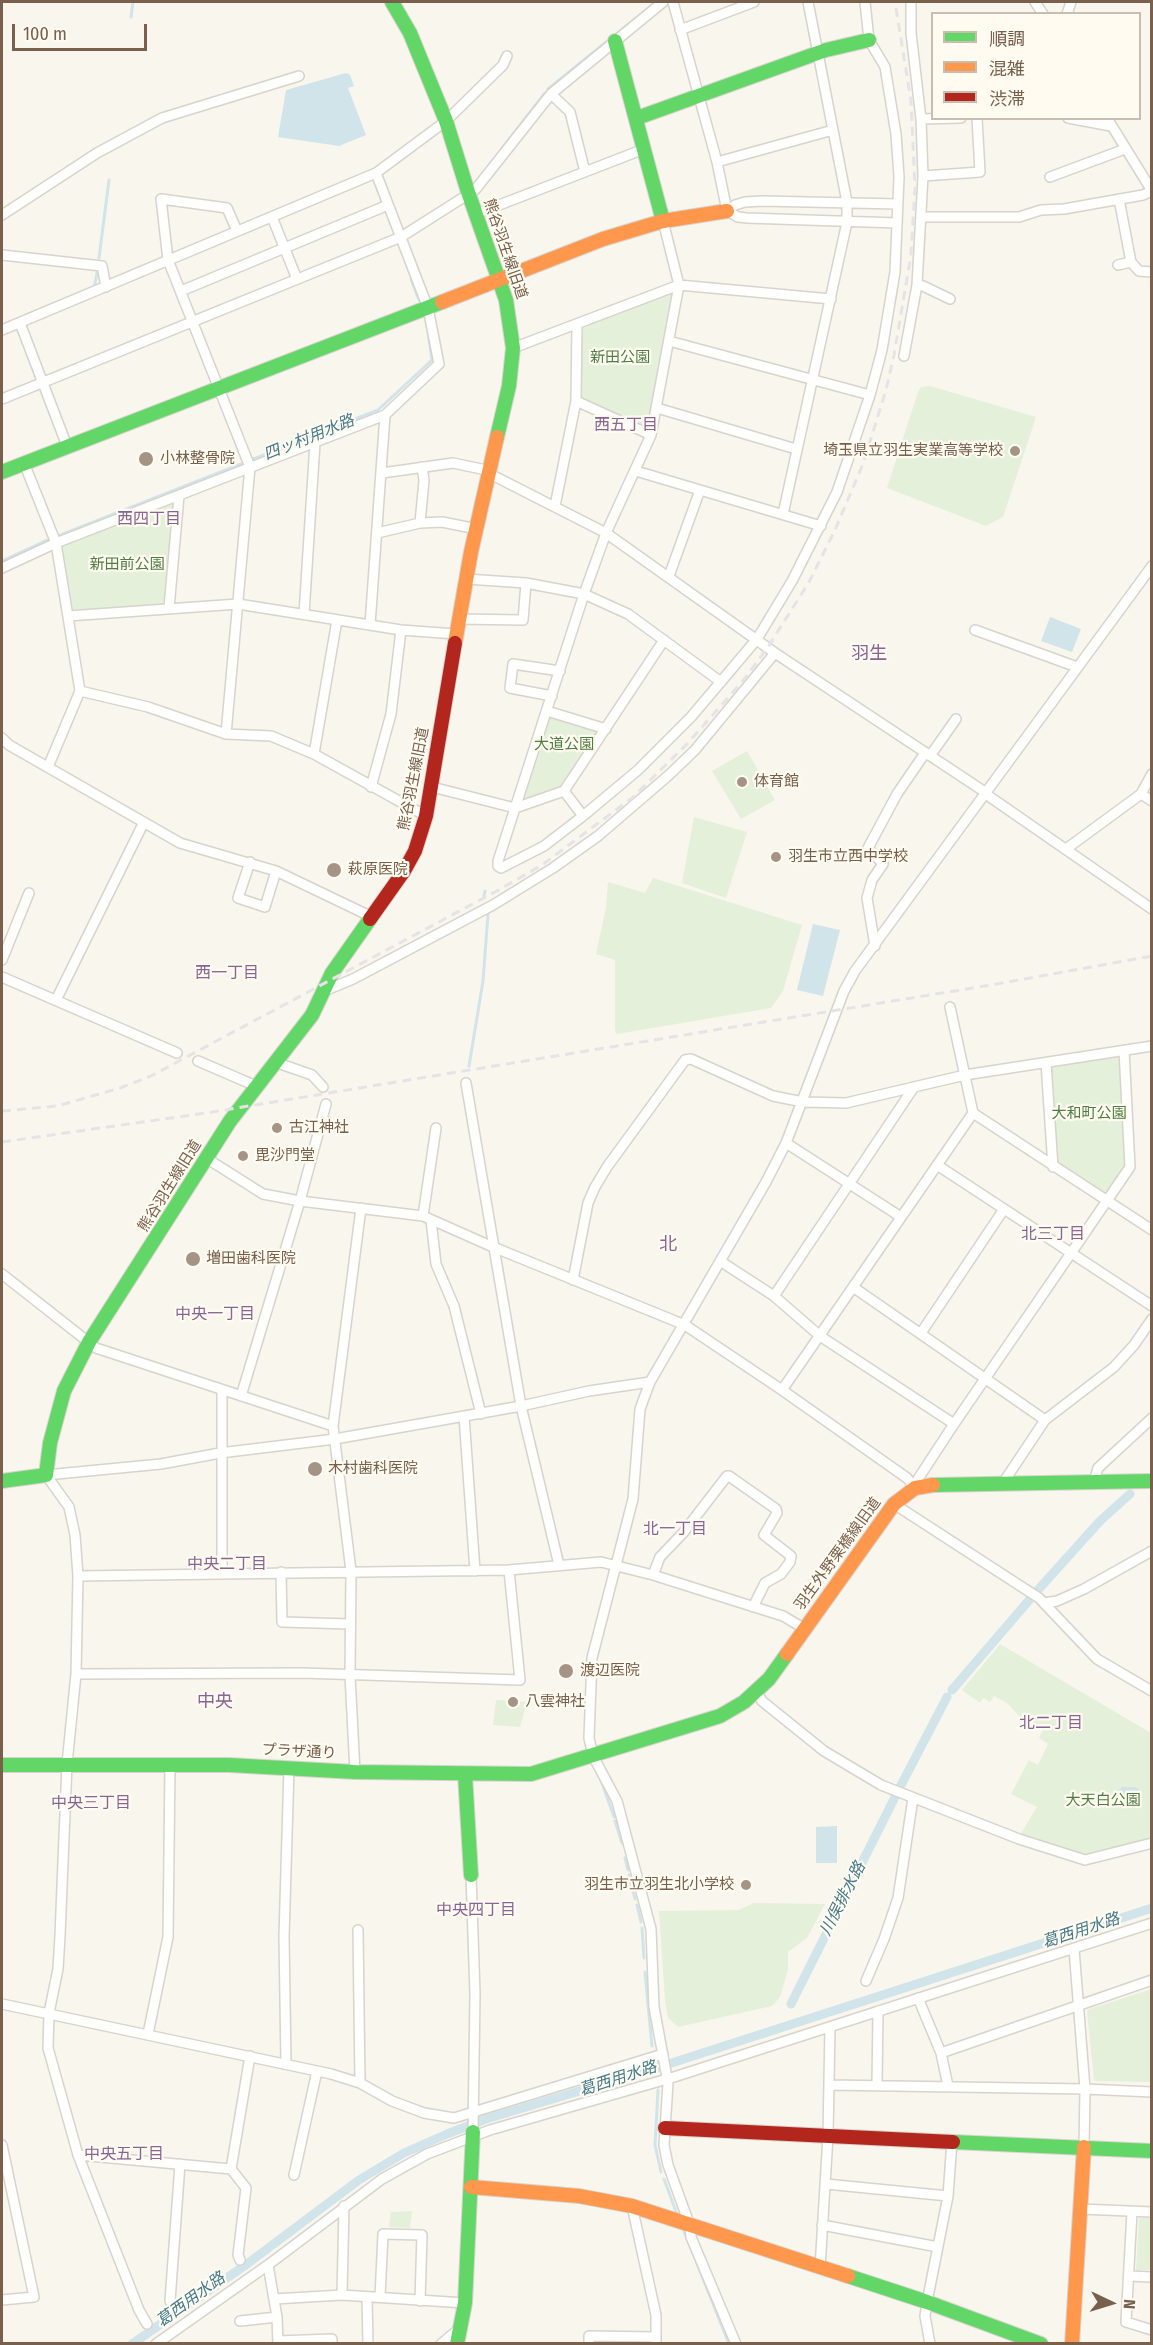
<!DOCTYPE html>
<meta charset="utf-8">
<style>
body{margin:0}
#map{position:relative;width:1153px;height:2345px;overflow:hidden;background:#f9f6ee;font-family:"Fira Sans Condensed","Noto Sans JP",sans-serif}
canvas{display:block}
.frame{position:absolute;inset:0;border:3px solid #78604d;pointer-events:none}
.legend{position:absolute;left:931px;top:12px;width:210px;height:108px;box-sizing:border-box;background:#fffbf1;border:2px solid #c9bdaf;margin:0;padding:8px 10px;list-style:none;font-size:18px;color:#78604d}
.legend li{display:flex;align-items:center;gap:12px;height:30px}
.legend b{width:30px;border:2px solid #c9bdaf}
.north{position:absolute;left:1081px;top:2273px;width:60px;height:60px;-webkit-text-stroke:4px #fffbf1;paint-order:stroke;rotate:94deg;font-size:16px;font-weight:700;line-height:24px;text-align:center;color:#78604d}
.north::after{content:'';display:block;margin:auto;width:21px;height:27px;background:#78604d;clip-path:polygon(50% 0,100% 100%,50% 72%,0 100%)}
.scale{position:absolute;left:12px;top:24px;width:135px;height:27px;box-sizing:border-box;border:3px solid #78604d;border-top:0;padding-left:8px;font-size:18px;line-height:21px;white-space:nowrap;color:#78604d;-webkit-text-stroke:4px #fffbf1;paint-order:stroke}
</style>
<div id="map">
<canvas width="1153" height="2345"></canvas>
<div class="frame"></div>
<ul class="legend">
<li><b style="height:8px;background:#63d668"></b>順調</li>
<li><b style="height:8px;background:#ff974d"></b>混雑</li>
<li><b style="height:8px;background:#b3261e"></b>渋滞</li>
</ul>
<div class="north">N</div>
<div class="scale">100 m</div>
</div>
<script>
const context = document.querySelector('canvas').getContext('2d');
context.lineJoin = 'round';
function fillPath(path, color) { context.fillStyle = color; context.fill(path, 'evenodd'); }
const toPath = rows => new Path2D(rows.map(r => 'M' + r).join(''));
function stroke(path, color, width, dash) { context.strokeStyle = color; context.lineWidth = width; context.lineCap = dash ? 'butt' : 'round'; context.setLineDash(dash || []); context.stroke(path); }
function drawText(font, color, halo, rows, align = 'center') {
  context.font = font + ' "Fira Sans Condensed","Noto Sans JP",sans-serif'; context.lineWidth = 4.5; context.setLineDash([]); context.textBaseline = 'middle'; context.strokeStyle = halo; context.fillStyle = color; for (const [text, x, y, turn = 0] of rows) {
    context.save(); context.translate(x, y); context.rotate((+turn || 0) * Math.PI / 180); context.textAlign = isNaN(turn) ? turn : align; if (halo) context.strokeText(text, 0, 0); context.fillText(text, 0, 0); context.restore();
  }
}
fillPath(toPath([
 [674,291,648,429,579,399,579,327],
 [930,386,1036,417,1003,517,986,526,887,488,918,392,921,387],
 [179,496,169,608,68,616,56,543],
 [550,716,601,730,562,789,520,803],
 [747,751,775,800,741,819,712,771],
 [694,817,747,832,726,898,682,883],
 [653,878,802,925,783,991,771,1008,617,1034,615,1030,615,960,596,954,606,908,608,882,645,893],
 [1122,1052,1127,1165,1109,1191,1104,1192,1056,1165,1049,1064],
 [1000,1644,1151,1733,1151,1839,1081,1857,1020,1835,1037,1807,1011,1794,1029,1760,1038,1765,1048,1744,1039,1738,1043,1730,1021,1718,1007,1703,994,1696,990,1702,983,1698,980,1703,962,1690],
 [496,1700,527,1702,520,1727,493,1725],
 [754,1903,825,1904,807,1938,788,1952,788,1970,780,1997,772,2006,678,2027,668,2018,665,2001,659,1911,738,1910],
 [1151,1989,1151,2082,1094,2081,1087,2010],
 [412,2211,410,2228,389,2227,391,2212],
 [1139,2218,1151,2218,1151,2270,1136,2270]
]), '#e4f0d9');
fillPath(toPath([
 [346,73,350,75,354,86,348,88,366,135,339,146,278,137,286,90],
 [1050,617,1081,629,1072,652,1041,641],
 [813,924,840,930,823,996,797,990],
 [1122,1787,1135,1787,1139,1790,1138,1796,1126,1805,1117,1805,1114,1802,1116,1793],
 [837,1826,837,1863,816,1863,816,1827]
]), '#d0e4e9');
stroke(toPath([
 [131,17,133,2],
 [548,89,656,2],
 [500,151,545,93],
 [99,258,109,180],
 [411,279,419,300],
 [94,288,97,273],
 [2,561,43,542,378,410,432,360,427,325],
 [484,896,485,891],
 [469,1066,483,981,488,914],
 [601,1780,614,1817],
 [615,1821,622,1843],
 [625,1858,628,1870],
 [629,1875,635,1899],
 [637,1905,641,1922],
 [642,1928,644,1958],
 [645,1972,652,2046],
 [658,2090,655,2145,661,2172],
 [664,2179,678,2217],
 [684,2231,729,2344]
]), '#d0e4e9', 3);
stroke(toPath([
 [1037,1591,1100,1521,1130,1494],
 [952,1690,1031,1598],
 [899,1789,947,1697],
 [791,2004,896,1795],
 [132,2344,247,2264,359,2180,404,2153,447,2134,486,2119,653,2069,1152,1908]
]), '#d0e4e9', 9);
const street = toPath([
 [673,2,717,162,727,211],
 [1035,2,1043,14],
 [1067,14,1071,2],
 [680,30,754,2],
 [551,94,570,112,585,172],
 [1068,118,1111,126],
 [1107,118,1152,191],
 [921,119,961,118],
 [717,162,833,130],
 [923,176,980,172,977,118],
 [1050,177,1125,149],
 [727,211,735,205,745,202,762,201,898,204],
 [727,211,738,217,747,218,897,223],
 [476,214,644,149],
 [2,215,97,153,162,118,299,76],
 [272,217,297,279],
 [922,217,1019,217,1041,210,1064,209,1143,195,1152,191],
 [663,221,679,285,651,435,606,533,584,594,498,861,498,866,501,868,544,846,583,816,638,770,691,717,757,639,792,581,837,492,870,395,882,350,895,272,899,177,896,134,885,67,869,40,865,2],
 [2,255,102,266,106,287],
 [1131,262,1139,271,1152,272],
 [1118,265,1131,262,1119,199],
 [917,285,923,286,950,299],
 [181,291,388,205],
 [20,323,67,446],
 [2,330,376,173,446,121,503,65,507,56],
 [669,341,870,395],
 [513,348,679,285,831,299],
 [904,356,917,285,923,176,921,119,911,33,911,2],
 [2,399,401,237,475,190,551,94,663,2],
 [576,401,651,435],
 [657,408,796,449],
 [24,463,56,543,80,691,48,767],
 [636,471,821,526],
 [382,473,453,463,491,471],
 [490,476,496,477,606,533,775,653,985,792,990,797,1152,909],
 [555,506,576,401,577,324],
 [783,514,847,222,847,202,808,2],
 [420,523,424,480,422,467],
 [377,533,420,523,442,522,477,529],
 [2,568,56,543,385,415,439,364,428,308,376,173],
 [669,576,700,490],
 [466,579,526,583,584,594,628,614,721,682],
 [169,608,179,496],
 [304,614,315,443],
 [68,616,238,604,401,630,456,634],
 [458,619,523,620,526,583],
 [370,625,385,415],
 [975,630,1077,667],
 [80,691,148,707,226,734,271,736,314,754,426,816],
 [552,696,510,688,513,664,560,671],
 [547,711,606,729],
 [226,734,250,467,168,260,161,199,227,208,237,231],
 [2,738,9,745,180,843,276,871,372,917],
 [314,754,337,620],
 [930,756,956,719],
 [371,787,391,714,401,630],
 [432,787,515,808,564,791,664,640],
 [564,791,583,816],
 [1141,794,1152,801],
 [1066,849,1141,794,1152,774],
 [250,862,238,898,265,907,276,871],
 [875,946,867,898,872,880,883,864,868,848,897,794,925,753],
 [2,960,29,893],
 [2,977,177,1053],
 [324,991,353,979,493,905,553,868,598,836,669,775,695,750,775,653],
 [56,1000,143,824],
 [950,1007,973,1113,1152,1230],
 [198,1061,256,1086],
 [275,1062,312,1075,323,1087],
 [1046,1063,1053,1167],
 [466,1083,521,1406,559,1565],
 [786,1143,901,1217],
 [206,1158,263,1194,300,1201,423,1216,493,1247,685,1325,782,1390,907,1478,915,1488],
 [937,1165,1152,1306],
 [423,1216,436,1128],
 [431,1220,436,1264,454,1306,481,1414],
 [720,1261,774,1296,820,1336,954,1424],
 [2,1274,96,1348,333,1426],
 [573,1280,588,1203,595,1187,607,1167,685,1060,691,1059,773,1096,803,1102,846,1103,965,1075,1152,1046],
 [853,1287,1045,1420],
 [774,1296,914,1087],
 [921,1333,1004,1209],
 [222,1390,222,1573],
 [782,1390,973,1113],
 [241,1396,300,1201,326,1104],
 [464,1416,475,1571],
 [1094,1481,1098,1468,1152,1418],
 [1003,1483,1045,1420,1114,1367,1134,1345,1152,1319],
 [915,1488,918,1479,954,1424,1130,1167,1124,1050],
 [894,1504,1039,1598,1097,1659,1152,1691],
 [281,1572,282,1622,350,1624],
 [653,1575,660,1557,683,1533,727,1476,729,1476,776,1509,777,1513,764,1535,791,1556,790,1562,781,1574,765,1583,753,1607],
 [78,1576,509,1570,601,1562,653,1575,783,1616,805,1629],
 [1044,1603,1057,1601,1084,1589,1152,1551],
 [76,1674,302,1673,520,1680,509,1570],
 [757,1692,762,1701,824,1751,881,1785,1019,1839,1085,1860,1152,1843],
 [355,1772,350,1675,351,1571,333,1426,361,1208],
 [471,1875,475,1994,473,2132],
 [358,1930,360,2083],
 [1074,1949,1085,2089,1084,2147],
 [866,1981,884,1939,898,1898,913,1798],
 [918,1998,941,2053,948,2086],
 [2,2004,331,2074,360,2083,392,2101,424,2113,454,2118,663,2054],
 [148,2034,168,1937,170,1766],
 [941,2053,1152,1980],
 [286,2063,284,1937,289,1768],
 [829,2085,1085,2089,1152,2092],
 [877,2085,878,2011],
 [2,2145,34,2297,2,2300],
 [78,2155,231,2169],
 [294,2175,317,2071],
 [826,2184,948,2196],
 [632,2206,656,2315,656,2344],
 [1081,2209,1152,2212],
 [1132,2212,1126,2322,1152,2330],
 [822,2225,938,2247],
 [240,2260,238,2255,246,2188,231,2169,250,2056],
 [268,2265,277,2317,278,2344],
 [820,2268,828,2136,830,2027],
 [1129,2276,1152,2277],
 [342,2295,344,2206],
 [367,2297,368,2344],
 [380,2297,383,2234,422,2235,420,2301],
 [274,2299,342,2295,465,2303],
 [170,2301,180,2164],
 [240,2321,277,2317],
 [147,2324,139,2310,78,2155,48,2048,49,2013,58,1969,60,1936,67,1764,76,1674,78,1576,75,1535,69,1507,46,1475,161,1464,220,1453,335,1439,521,1406,589,1391,650,1382],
 [278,2341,332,2339,332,2344],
 [156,2344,268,2265,382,2179,427,2154,490,2130,674,2077,1152,1923],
 [441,2344,460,2328],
 [589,2344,589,2336,656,2337],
 [736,2344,691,2237,690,2226,668,2165,664,2145,668,2083,654,2007,651,1929,617,1801,593,1756,589,1738,592,1658,633,1499,640,1409,650,1382,766,1182,786,1143,844,991,855,971,1152,566],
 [930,2344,925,2316,927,2302,948,2196,952,2141]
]);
const fast = toPath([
 [392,2,410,33,446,121,468,192,506,300,513,348,509,386,497,437],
 [615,41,663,221],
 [637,118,826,50,869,40],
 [2,472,442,302],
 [2,1481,46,1475,50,1443,64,1391,89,1342,230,1121,312,1015,332,973,370,919],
 [933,1485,1152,1481],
 [2,1765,229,1765,355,1772,531,1774,720,1716,744,1702,769,1679,787,1654],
 [465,1774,471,1875],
 [953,2142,1152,2151],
 [848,2276,927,2302,1041,2344],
 [457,2344,465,2303,473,2132]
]);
const slow = toPath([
 [442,302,603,239,663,221,727,211],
 [455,643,471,552,497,437],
 [787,1654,894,1504,915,1488,933,1485],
 [471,2187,579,2196,632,2206,848,2276],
 [1072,2344,1084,2147]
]);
const jam = toPath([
 [370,919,404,871,415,851,426,816,455,643],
 [665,2128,953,2142]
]);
stroke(street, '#d8d3cc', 12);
stroke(fast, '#d9d3cc', 16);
stroke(slow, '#d9d3cc', 16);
stroke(jam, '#d9d3cc', 16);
stroke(street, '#fefefc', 9);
stroke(fast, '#63d668', 14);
stroke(slow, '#ff974d', 14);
stroke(jam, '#b3261e', 14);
stroke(toPath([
 [2,1111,57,1106,120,1088,151,1076,495,892,542,865,632,798,686,745,742,682,768,647,809,582,835,530,863,464,886,390,894,355,911,255,915,187,911,101,895,2],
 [2,1142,206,1113,991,985,1152,956]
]), '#e6e3e6', 3, [9, 6]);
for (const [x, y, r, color] of [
 [1015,451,6,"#a59485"],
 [146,459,8,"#a59485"],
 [742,782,6,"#a59485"],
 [776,857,6,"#a59485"],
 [334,870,8,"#a59485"],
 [277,1128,6,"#a59485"],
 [243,1156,6,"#a59485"],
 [193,1259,8,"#a59485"],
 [315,1469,8,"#a59485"],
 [566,1671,8,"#a59485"],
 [513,1702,6,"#a59485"],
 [746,1885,6,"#a59485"]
]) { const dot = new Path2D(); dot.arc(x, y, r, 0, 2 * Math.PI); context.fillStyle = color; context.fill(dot); stroke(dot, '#fffbf1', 2); }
drawText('15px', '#78604d', '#fffbf1', [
 ["熊谷羽生線旧道",505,249,71],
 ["熊谷羽生線旧道",414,779,-79],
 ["熊谷羽生線旧道",170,1186,-58],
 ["羽生外野栗橋線旧道",838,1554,-54],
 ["プラザ通り",299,1752,3]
]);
drawText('15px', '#507e44', '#fffbf1', [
 ["新田公園",620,358],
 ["新田前公園",127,565],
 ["大道公園",564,745],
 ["大和町公園",1089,1114],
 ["大天白公園",1103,1801]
]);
drawText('15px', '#78604d', '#fffbf1', [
 ["埼玉県立羽生実業高等学校",1003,451,"right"],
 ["小林整骨院",160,459],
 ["体育館",754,782],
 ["羽生市立西中学校",788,857],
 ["萩原医院",348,870],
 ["古江神社",289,1128],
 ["毘沙門堂",255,1156],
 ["増田歯科医院",206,1259],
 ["木村歯科医院",328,1469],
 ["渡辺医院",580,1671],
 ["八雲神社",525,1702],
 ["羽生市立羽生北小学校",734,1885,"right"]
], 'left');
drawText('16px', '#886593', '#fffbf1', [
 ["西五丁目",626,426],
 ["西四丁目",149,520],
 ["西一丁目",227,974],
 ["北三丁目",1053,1235],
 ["中央一丁目",215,1315],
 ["北一丁目",675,1530],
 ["中央二丁目",227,1565],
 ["北二丁目",1051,1724],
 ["中央三丁目",91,1804],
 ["中央四丁目",476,1911],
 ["中央五丁目",124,2155]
]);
drawText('italic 16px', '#467a8b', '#fffbf1', [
 ["四ッ村用水路",309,438,-22],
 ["川俣排水路",843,1899,-63],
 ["葛西用水路",1081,1931,-18],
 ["葛西用水路",618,2079,-18],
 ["葛西用水路",191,2300,-36]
]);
drawText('18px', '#886593', '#fffbf1', [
 ["羽生",869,654],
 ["北",668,1245],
 ["中央",215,1702]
]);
</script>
